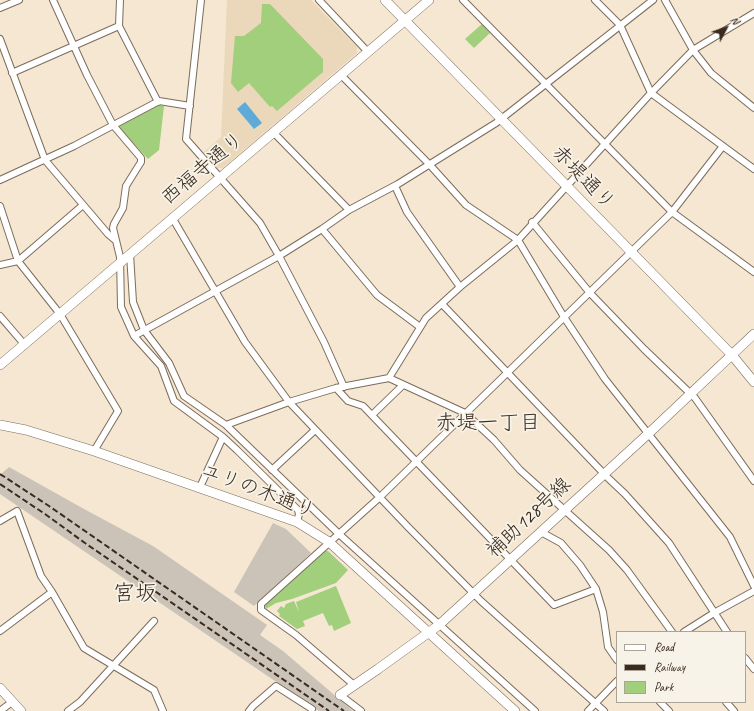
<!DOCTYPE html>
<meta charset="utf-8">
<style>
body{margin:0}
#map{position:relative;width:754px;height:711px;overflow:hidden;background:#f5e7d1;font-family:Caveat,sans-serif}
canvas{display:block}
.legend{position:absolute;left:616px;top:631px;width:130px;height:72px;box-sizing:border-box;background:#f7f3e8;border:1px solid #aca397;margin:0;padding:5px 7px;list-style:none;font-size:12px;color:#3b2a1e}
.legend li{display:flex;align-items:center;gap:8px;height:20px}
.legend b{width:20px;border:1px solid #aca397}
.north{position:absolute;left:706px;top:8px;width:40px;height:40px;-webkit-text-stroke:3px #f7f3e8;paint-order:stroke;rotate:49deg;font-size:11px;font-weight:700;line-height:16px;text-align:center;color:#3b2a1e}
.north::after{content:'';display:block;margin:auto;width:14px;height:18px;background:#3b2a1e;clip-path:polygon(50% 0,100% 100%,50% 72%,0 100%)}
</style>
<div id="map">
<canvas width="754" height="711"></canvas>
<ul class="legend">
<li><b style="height:5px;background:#fff"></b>Road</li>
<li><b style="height:5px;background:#3b2a1e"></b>Railway</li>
<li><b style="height:11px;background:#a1cf7c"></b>Park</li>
</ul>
<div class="north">N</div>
</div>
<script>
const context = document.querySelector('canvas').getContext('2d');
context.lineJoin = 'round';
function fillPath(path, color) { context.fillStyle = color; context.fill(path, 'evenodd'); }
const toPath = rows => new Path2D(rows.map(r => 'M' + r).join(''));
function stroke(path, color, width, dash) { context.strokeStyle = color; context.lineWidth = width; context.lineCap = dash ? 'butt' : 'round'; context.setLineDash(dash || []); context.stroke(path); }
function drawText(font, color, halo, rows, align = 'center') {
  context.font = font + ' Caveat,"Klee One",sans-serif'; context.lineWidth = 3.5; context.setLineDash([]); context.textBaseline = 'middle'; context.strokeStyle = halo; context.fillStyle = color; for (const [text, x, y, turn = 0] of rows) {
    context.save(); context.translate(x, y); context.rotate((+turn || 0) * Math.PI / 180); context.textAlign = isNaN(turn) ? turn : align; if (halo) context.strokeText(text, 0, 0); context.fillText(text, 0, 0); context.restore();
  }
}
fillPath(toPath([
 [227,0,311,0,357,47,357,53,223,168,218,168,204,152,221,137]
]), '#ebd8ba');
fillPath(toPath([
 [9,467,84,509,153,546,267,625,260,635,283,651,353,711,319,711,0,494,0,475],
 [273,523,286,529,311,553,254,606,234,592]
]), '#cbc3b8');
fillPath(toPath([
 [262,4,270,4,323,59,323,72,277,111,272,106,270,107,249,83,238,92,231,83,235,36,244,36,261,23],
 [482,24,490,33,474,48,465,39],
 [157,105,164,106,159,150,148,159,119,128,121,124],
 [323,551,328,551,348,570,336,583,292,599,276,603,266,609,264,604],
 [336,586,351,623,334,631,332,625,329,626,323,613,303,621,305,626,297,629,279,616,280,614,277,611,281,606,284,608,286,604,294,601,299,612,296,602]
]), '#a1cf7c');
fillPath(toPath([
 [245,102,262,123,254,129,237,109]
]), '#5faad8');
const street = toPath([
 [53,0,87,75,113,125,141,158,141,162,126,186,123,208,114,224,113,228,120,257,121,307,134,336,161,366,174,401,223,437,237,450,298,510,299,514,297,522],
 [120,0,119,26,158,102],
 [201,0,186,139,260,223,279,256,324,342,344,387],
 [319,0,368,52],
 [463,0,672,212,754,272],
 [595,0,620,25,651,93,754,169],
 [665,0,693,50,711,73,754,108],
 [0,8,19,0],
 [0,39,45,160,108,234,115,240],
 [12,73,119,26],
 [341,75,429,164,466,205,518,240,564,317,605,379,730,537,754,586],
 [274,133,349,210],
 [0,180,74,146,159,101,190,106],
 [395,186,407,212,460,287],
 [0,206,18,261,60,314,118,411,94,451],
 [173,219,245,342,289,402,408,527,481,601,604,711],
 [532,222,590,293,644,349,695,398,754,481],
 [322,229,377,295,420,327],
 [130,254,133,302,144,330,169,363,184,396,226,425,339,534,535,711],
 [0,265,18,261,83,205],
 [442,304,608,478,625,494,669,543,727,632],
 [0,316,24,344],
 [134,336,279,256,322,229,349,210,398,184,496,123,653,0],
 [389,378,426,318,460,287,518,240,651,93,693,50,754,13],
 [336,388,348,401,363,406,554,605,596,589],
 [372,415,403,385],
 [226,425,289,402,336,388,389,378,465,413,494,440,520,470,609,550,627,570,672,632],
 [272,470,315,430],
 [200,487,223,437],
 [0,521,17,511,41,576,52,592,84,648,154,690,163,711],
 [541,532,561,543,580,565,596,589,603,612,608,647,617,660],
 [0,631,52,592],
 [684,632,714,613,754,591],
 [745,658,754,669],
 [354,685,296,635,261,610,261,604,380,497,672,212,723,146],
 [340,695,361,711],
 [660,702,669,711],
 [726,702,734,711],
 [0,711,12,702],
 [68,711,80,702,154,621],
 [249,711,253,706,276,686,312,709],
 [588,711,617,681]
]);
const secondary = toPath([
 [385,0,732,355,754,382],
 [0,365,429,0],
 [0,425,26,430,94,451,297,522,329,542,515,711],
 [0,688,21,711],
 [340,695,378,669,439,625,648,434,754,334]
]);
stroke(street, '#7c6c5d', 8);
stroke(secondary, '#7c6c5d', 10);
stroke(street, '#fff', 6);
stroke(secondary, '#fff', 9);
stroke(toPath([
 [0,474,49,506,344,711],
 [0,484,45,514,85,543,329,711]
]), '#3b2a1e', 2, [6, 3]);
drawText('20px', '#3b2a1e', '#f7f3e8', [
 ["西福寺通り",203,169,-40],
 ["赤堤通り",583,178,46],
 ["ユリの木通り",258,491,21],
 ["補助128号線",529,518,-43]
]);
drawText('21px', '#3b2a1e', '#f7f3e8', [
 ["赤堤一丁目",488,423]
]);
drawText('22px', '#3b2a1e', '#f7f3e8', [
 ["宮坂",135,594]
]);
</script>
